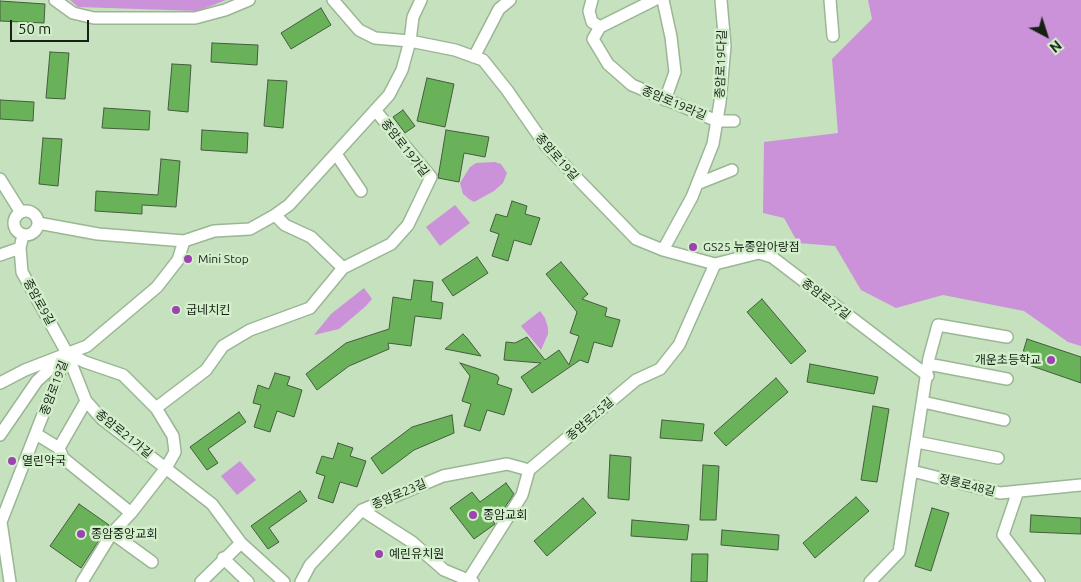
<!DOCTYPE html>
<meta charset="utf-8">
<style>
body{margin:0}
#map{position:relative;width:1081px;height:582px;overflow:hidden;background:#c5e1be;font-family:Ubuntu,sans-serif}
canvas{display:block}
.north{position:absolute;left:1021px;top:10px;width:50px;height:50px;-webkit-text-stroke:4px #d2eecb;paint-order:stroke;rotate:140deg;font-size:14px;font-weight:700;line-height:20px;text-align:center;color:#162014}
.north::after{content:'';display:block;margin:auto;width:18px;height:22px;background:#162014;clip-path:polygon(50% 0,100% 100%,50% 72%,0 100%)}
.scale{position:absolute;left:10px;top:20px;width:79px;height:22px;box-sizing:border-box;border:2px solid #162014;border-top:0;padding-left:6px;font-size:15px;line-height:18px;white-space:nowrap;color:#162014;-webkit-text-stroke:4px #d2eecb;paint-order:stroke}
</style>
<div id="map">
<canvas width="1081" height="582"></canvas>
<div class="north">N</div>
<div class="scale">50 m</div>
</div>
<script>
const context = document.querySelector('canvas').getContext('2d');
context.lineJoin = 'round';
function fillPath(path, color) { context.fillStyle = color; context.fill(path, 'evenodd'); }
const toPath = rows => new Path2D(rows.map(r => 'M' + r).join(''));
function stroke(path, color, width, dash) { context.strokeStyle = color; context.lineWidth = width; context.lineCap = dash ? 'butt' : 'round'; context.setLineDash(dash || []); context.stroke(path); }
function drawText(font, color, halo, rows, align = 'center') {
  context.font = font + ' Ubuntu,"Noto Sans KR",sans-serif'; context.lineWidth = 5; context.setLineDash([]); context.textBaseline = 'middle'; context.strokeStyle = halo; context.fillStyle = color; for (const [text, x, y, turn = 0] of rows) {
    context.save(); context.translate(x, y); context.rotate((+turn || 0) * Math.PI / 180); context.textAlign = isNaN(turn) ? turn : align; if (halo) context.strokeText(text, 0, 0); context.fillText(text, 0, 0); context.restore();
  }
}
fillPath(toPath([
 [70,0,226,0,198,11,78,7],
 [868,0,1081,0,1081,346,1068,342,1024,311,943,295,896,308,861,290,835,246,798,243,784,218,763,213,764,142,838,133,832,59,872,19],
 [495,162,501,164,507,173,503,183,494,191,474,202,469,199,463,194,460,183,470,167,476,163],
 [455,205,470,223,440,246,426,227],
 [364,288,372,299,366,306,339,329,314,335,331,314],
 [540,311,545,318,548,328,548,334,541,350,521,326],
 [240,461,256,480,237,495,221,476]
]), '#cb92d9');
const building = toPath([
 [0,1,45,4,44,23,0,21,0,1],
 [321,8,331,25,291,49,281,33,321,8],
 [212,43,258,45,257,65,211,62,212,43],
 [50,52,69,53,65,99,46,98,50,52],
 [172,64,191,65,188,112,168,110,172,64],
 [427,78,454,84,445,127,417,121,427,78],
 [268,80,287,81,283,128,264,126,268,80],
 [0,100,34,102,33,121,0,119,0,100],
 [104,108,150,111,149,130,102,128,104,108],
 [403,110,415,126,405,133,393,117,403,110],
 [202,130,248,133,247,153,201,150,202,130],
 [446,130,489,137,485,157,464,153,459,182,438,178,446,130],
 [43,138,62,139,58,186,39,184,43,138],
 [161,159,180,161,176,207,142,205,142,214,95,211,96,191,158,195,161,159],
 [512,201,527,206,525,214,540,218,531,245,514,240,508,261,492,256,499,234,490,231,496,214,507,217,512,201],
 [477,257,488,273,453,296,442,280,477,257],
 [561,262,588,294,582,299,607,308,605,316,620,320,612,347,594,342,588,363,580,360,532,393,521,377,541,363,504,360,506,342,515,343,527,337,545,360,559,350,569,365,579,336,570,333,577,312,546,274,561,262],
 [414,280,433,282,431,301,443,303,441,319,415,316,411,346,388,343,389,349,349,366,317,390,306,374,346,343,389,329,393,297,411,300,414,280],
 [762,299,806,351,791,364,747,312,762,299],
 [463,334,467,338,481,356,445,349,463,334],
 [1027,339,1081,357,1081,383,1020,362,1027,339],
 [460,363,497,375,499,378,497,384,512,389,504,415,487,410,480,431,464,426,471,404,462,401,470,376,460,363],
 [810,364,878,377,874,394,807,382,810,364],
 [275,373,290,377,287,385,302,390,294,417,277,411,270,432,254,427,261,405,253,403,258,385,269,389,275,373],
 [776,378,788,392,726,446,714,433,776,378],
 [873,406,889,409,877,482,861,480,873,406],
 [239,412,246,422,208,449,218,463,207,470,190,447,239,412],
 [452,415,454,433,414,450,382,474,371,458,412,427,452,415],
 [662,420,704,424,702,441,660,438,662,420],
 [338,443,353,448,350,456,366,461,357,487,340,482,333,503,318,498,325,476,316,473,322,456,333,459,338,443],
 [610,455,631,457,629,500,608,498,610,455],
 [703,465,719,466,716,520,700,520,703,465],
 [506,483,514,494,503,510,492,519,495,524,474,539,450,508,472,492,480,502,506,483],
 [300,491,307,501,269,528,279,542,268,549,251,526,300,491],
 [856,497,869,511,815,558,803,543,856,497],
 [583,498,596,513,547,556,534,541,583,498],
 [79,504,109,525,81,568,50,546,79,504],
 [932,508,949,513,931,571,915,566,932,508],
 [1031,515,1081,518,1081,534,1030,532,1031,515],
 [632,520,689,525,687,540,631,536,632,520],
 [722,530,779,535,778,550,721,545,722,530],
 [692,554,708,554,707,582,691,582,692,554]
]);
fillPath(building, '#6ab259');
stroke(building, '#445c3e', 1);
const minor = toPath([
 [55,0,73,13,94,18,195,18,225,10,249,0],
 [333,0,359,30,375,38,410,41,455,50,483,60,507,90,546,146,636,239,663,250,715,264,759,253,772,257,928,376],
 [592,0,589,11,592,22,600,27],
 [663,0,671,37,675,72,665,100],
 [830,0,833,36],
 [600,27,593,39,608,64,632,85,717,121,734,121],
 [600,27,654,0],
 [474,57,499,9,510,0],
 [336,154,361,191],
 [0,179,20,211],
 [697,184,732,170],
 '14 223a12 12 0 1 1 24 0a12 12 0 1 1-24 0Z',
 [275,215,285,225,311,237,343,268],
 [38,223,98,234,184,241,214,231,250,229,275,215,289,205,389,95,402,70,410,41,413,17,421,0],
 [23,235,20,248,22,272,67,353,86,401,102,419,212,504,241,543,284,582],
 [663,250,692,197,713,144,720,102,725,46,721,0],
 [0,255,20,248],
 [67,353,85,362,123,375,156,408,173,436,175,452,166,468,131,513,112,533,82,582],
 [928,364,1007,379],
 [0,383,25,370,87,346,157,287,178,260,184,241],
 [86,401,59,448,63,458,131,513],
 [923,402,1004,420],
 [156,408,206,370,223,346,250,330,310,308,343,268,391,244,408,225,431,177,375,110],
 [36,434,59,448],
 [0,435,37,381,62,358],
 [917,442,998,458],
 [912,471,1000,493,1081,485],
 [1018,491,1003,535,1039,582],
 [362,510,412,542,444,570,473,582],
 [112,533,152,562],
 [223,558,248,582],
 [10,582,1,522,67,353],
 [201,582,241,543],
 [301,582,310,565,362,510,443,476,507,464,529,470],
 [467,582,522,495,529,470,636,380,660,369,679,345,715,264],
 [870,582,899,552,929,358,938,325,1007,337]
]);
stroke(minor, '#9bb695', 14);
stroke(minor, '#fff', 11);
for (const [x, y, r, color] of [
 [693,247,5,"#9b43af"],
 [188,259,5,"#9b43af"],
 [176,310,5,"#9b43af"],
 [1051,360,5,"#9b43af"],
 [12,461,5,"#9b43af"],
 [473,515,5,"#9b43af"],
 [81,534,5,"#9b43af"],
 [379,554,5,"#9b43af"]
]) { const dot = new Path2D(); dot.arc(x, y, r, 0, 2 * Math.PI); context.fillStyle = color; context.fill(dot); stroke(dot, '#d2eecb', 2); }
drawText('12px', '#162014', '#d2eecb', [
 ["종암로19다길",721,64,-88],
 ["종암로19라길",674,103,23],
 ["종암로19가길",405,148,52],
 ["종암로19길",557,157,49],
 ["종암로27길",826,299,38],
 ["종암로9길",39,302,61],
 ["종암로19길",54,388,-69],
 ["종암로25길",590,419,-41],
 ["종암로21가길",124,434,39],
 ["정릉로48길",967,485,14],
 ["종암로23길",399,494,-23]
]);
drawText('12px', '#162014', '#d2eecb', [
 ["GS25 뉴종암아랑점",703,247],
 ["Mini Stop",198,259],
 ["굽네치킨",186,310],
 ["개운초등학교",1041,360,"right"],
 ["열린약국",22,461],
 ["종암교회",483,515],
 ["종암중앙교회",91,534],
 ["예린유치원",389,554]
], 'left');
</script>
